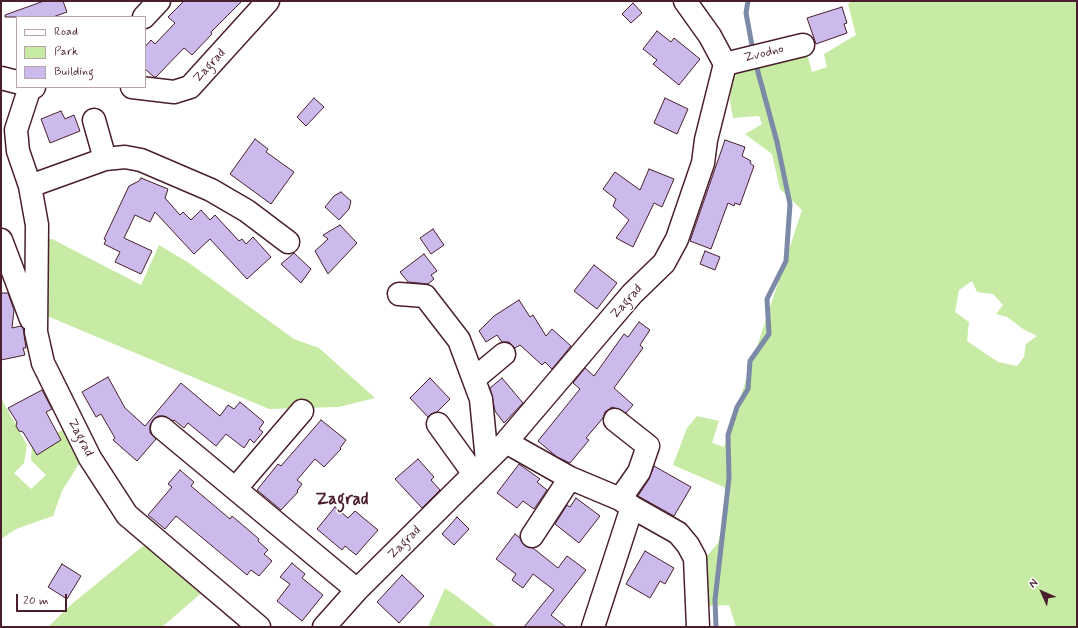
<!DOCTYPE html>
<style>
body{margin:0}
#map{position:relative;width:1078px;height:628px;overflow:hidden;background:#fff;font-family:Mynerve,sans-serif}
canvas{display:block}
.frame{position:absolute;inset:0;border:2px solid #4a1f2b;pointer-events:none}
.legend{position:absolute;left:16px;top:16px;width:130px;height:72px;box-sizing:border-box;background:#fff;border:1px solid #b7a5aa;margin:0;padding:5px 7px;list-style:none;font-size:12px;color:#4a1f2b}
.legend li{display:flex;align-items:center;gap:8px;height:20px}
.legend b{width:20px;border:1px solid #b7a5aa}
.north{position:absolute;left:1022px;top:572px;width:40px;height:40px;-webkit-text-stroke:3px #fff;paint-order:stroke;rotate:315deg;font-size:11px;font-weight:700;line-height:16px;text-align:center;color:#4a1f2b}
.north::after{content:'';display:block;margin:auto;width:14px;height:18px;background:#4a1f2b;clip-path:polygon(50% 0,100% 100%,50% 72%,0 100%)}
.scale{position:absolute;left:16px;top:594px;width:51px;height:18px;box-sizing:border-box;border:2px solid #4a1f2b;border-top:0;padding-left:5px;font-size:12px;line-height:14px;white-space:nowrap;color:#4a1f2b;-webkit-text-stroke:3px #fff;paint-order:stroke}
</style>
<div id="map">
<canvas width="1078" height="628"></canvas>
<div class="frame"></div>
<ul class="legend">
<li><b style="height:5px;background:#fff"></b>Road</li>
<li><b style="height:11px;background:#c7eaa4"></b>Park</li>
<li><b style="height:11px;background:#cbbaeb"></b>Building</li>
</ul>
<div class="north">N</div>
<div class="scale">20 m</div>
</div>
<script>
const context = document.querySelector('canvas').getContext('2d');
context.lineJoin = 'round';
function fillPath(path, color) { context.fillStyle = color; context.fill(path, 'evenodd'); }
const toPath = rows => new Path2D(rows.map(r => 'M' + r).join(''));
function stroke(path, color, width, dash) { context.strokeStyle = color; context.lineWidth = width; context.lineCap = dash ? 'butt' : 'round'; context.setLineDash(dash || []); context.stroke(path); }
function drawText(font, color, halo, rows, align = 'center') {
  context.font = font + ' Mynerve,sans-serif'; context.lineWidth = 3; context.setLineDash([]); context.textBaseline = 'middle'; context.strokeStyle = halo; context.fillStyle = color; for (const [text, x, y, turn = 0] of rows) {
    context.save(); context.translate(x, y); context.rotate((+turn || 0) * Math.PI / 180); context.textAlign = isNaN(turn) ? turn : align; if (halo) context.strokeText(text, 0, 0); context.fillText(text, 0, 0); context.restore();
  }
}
fillPath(toPath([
 [852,1,1077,1,1077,627,736,627,729,605,708,606,702,562,718,543,730,496,724,487,673,465,687,428,697,416,719,421,712,443,724,447,802,210,780,189,772,154,745,134,762,124,759,116,733,118,730,101,732,76,733,71,799,53,808,57,812,72,827,67,824,54,856,35,848,4],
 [972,281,977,292,993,294,1003,305,996,314,1007,317,1023,329,1037,336,1026,344,1024,357,1017,366,998,362,967,341,969,322,955,312,959,290],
 [44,239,52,239,141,285,159,245,189,263,294,339,319,348,375,398,339,407,269,409,40,313],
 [1,398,27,445,24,463,14,473,31,489,46,475,31,460,32,446,66,428,82,459,62,491,53,516,16,529,1,539],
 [148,542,205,590,162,627,48,627,73,603],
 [445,588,459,598,497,627,428,627]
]), '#c7eaa4');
stroke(toPath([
 [748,1,746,13,753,51],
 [716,627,715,600,729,478,728,435,737,407,748,389,750,361,769,334,767,299,786,261,790,204,777,142,755,61]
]), '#7c8aa8', 5);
const building = toPath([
 [44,1,63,1,67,12,53,17,5,17,5,15,44,1],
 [184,1,242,1,211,32,212,34,192,55,184,48,156,77,154,77,145,69,145,47,151,40,155,44,175,23,168,17,184,1],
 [633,3,642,13,631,23,622,14,633,3],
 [842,7,847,23,844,24,847,33,816,44,807,18,842,7],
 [657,31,671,42,674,38,700,59,679,85,653,64,657,60,643,49,657,31],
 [314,98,324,107,306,126,297,117,314,98],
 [665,98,688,109,677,134,654,123,665,98],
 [61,111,65,119,74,115,80,131,50,143,41,119,61,111],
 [255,139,268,149,266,152,294,172,271,204,230,174,255,139],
 [725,140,745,147,742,156,751,161,750,163,754,166,740,205,735,203,734,206,728,203,711,249,690,241,725,140],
 [649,169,674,179,662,207,654,203,633,247,616,238,629,220,613,206,616,199,603,189,615,172,640,190,649,169],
 [141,178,168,189,165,198,180,215,183,212,191,220,201,210,210,220,215,215,239,241,242,239,246,244,253,237,271,257,247,279,210,239,194,254,155,212,150,222,135,215,124,238,152,251,141,274,115,262,120,252,104,244,106,240,104,239,129,186,139,181,141,178],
 [341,192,351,201,349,209,339,220,325,207,334,196,341,192],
 [340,225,357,243,328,274,315,251,328,239,323,235,340,225],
 [433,229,444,245,431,254,420,238,433,229],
 [705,251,720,257,715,270,700,264,705,251],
 [294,253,311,269,301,283,281,264,294,253],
 [424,254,437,271,431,275,434,279,428,284,408,282,400,272,424,254],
 [594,265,617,283,597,309,574,291,594,265],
 [1,293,8,293,14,310,12,328,21,326,23,328,26,348,23,348,25,355,1,360,1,293],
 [519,300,530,317,533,315,546,336,552,329,571,346,552,369,545,362,542,365,520,345,515,348,509,342,502,342,497,335,486,342,479,331,494,316,519,300],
 [639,322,650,330,640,345,643,348,614,388,633,405,626,413,612,407,605,412,603,418,586,438,589,440,570,463,557,457,538,441,580,389,573,383,585,368,594,376,624,334,628,337,639,322],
 [108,377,125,408,145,426,181,383,220,416,228,405,234,409,240,402,264,422,259,429,263,432,254,443,250,439,244,448,226,434,216,446,188,423,184,428,174,420,173,421,164,416,158,416,153,420,150,426,150,433,156,439,137,461,113,440,115,438,101,414,96,417,82,392,108,377],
 [430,378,450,399,437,412,431,414,428,417,410,398,430,378],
 [502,378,523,403,504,423,495,411,490,388,502,378],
 [42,390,52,409,46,412,61,440,37,455,23,432,19,431,16,426,17,422,8,408,42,390],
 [321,420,346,440,340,448,341,449,324,467,315,459,297,480,302,484,297,491,298,492,281,510,257,490,278,464,281,466,321,420],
 [418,459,434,477,431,480,440,490,422,508,395,479,418,459],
 [519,464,540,479,537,482,547,490,534,509,523,501,517,508,497,493,519,464],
 [654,466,691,487,674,516,638,496,649,479,654,466],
 [180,470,194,482,191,486,230,519,232,516,259,539,258,541,268,550,264,554,272,561,259,576,251,570,247,575,176,516,165,529,148,515,172,487,168,484,180,470],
 [576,498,600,516,579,543,555,524,567,505,570,507,576,498],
 [335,507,348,518,355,511,378,530,356,555,345,546,342,550,317,529,335,507],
 [457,517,469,529,454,545,442,534,457,517],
 [515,534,520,538,525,546,533,548,558,568,567,556,586,570,551,615,566,627,524,627,554,590,533,574,523,588,512,580,516,574,496,559,515,534],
 [645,551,674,568,665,584,660,581,650,598,626,584,645,551],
 [292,563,305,574,302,578,323,595,302,621,277,601,290,584,280,577,292,563],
 [62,564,81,576,67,599,48,587,62,564],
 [402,575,424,596,399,623,377,602,402,575]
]);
fillPath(building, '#cbbaeb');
stroke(building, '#4a1f2b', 1);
const minor = toPath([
 [144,17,159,1],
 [725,64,803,45],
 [1,78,17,82],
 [34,87,29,90,16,130,18,151,30,186,37,225,36,332,43,363,90,458,127,515,259,627],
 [132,87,174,92,190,87,268,1],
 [94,120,105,159],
 [30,186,105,159,125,157,141,160,211,190,247,211,288,242],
 [1,240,31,319],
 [399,294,425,296,459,340,481,399,487,461],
 [474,379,504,354],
 [615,420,648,446,639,472,620,499],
 [438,424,474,474],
 [162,428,357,590],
 [506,442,570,478,620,499,632,507,593,627],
 [236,488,302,411],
 [632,507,678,533,688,545,695,558,698,627],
 [532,536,570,478],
 [324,627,357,590,506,442,632,294,664,263,677,239,703,163,706,140,725,64,710,36,685,1]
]);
stroke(minor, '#4a1f2b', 25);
stroke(minor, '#fff', 22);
drawText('13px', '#4a1f2b', '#fff', [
 ["Zvodno",764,54,-14],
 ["Zagrad",210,66,-47],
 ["Zagrad",627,302,-48],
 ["Zagrad",80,438,63],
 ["Zagrad",405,543,-45]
]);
drawText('bold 17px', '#4a1f2b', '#fff', [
 ["Zagrad",342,500]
]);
</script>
